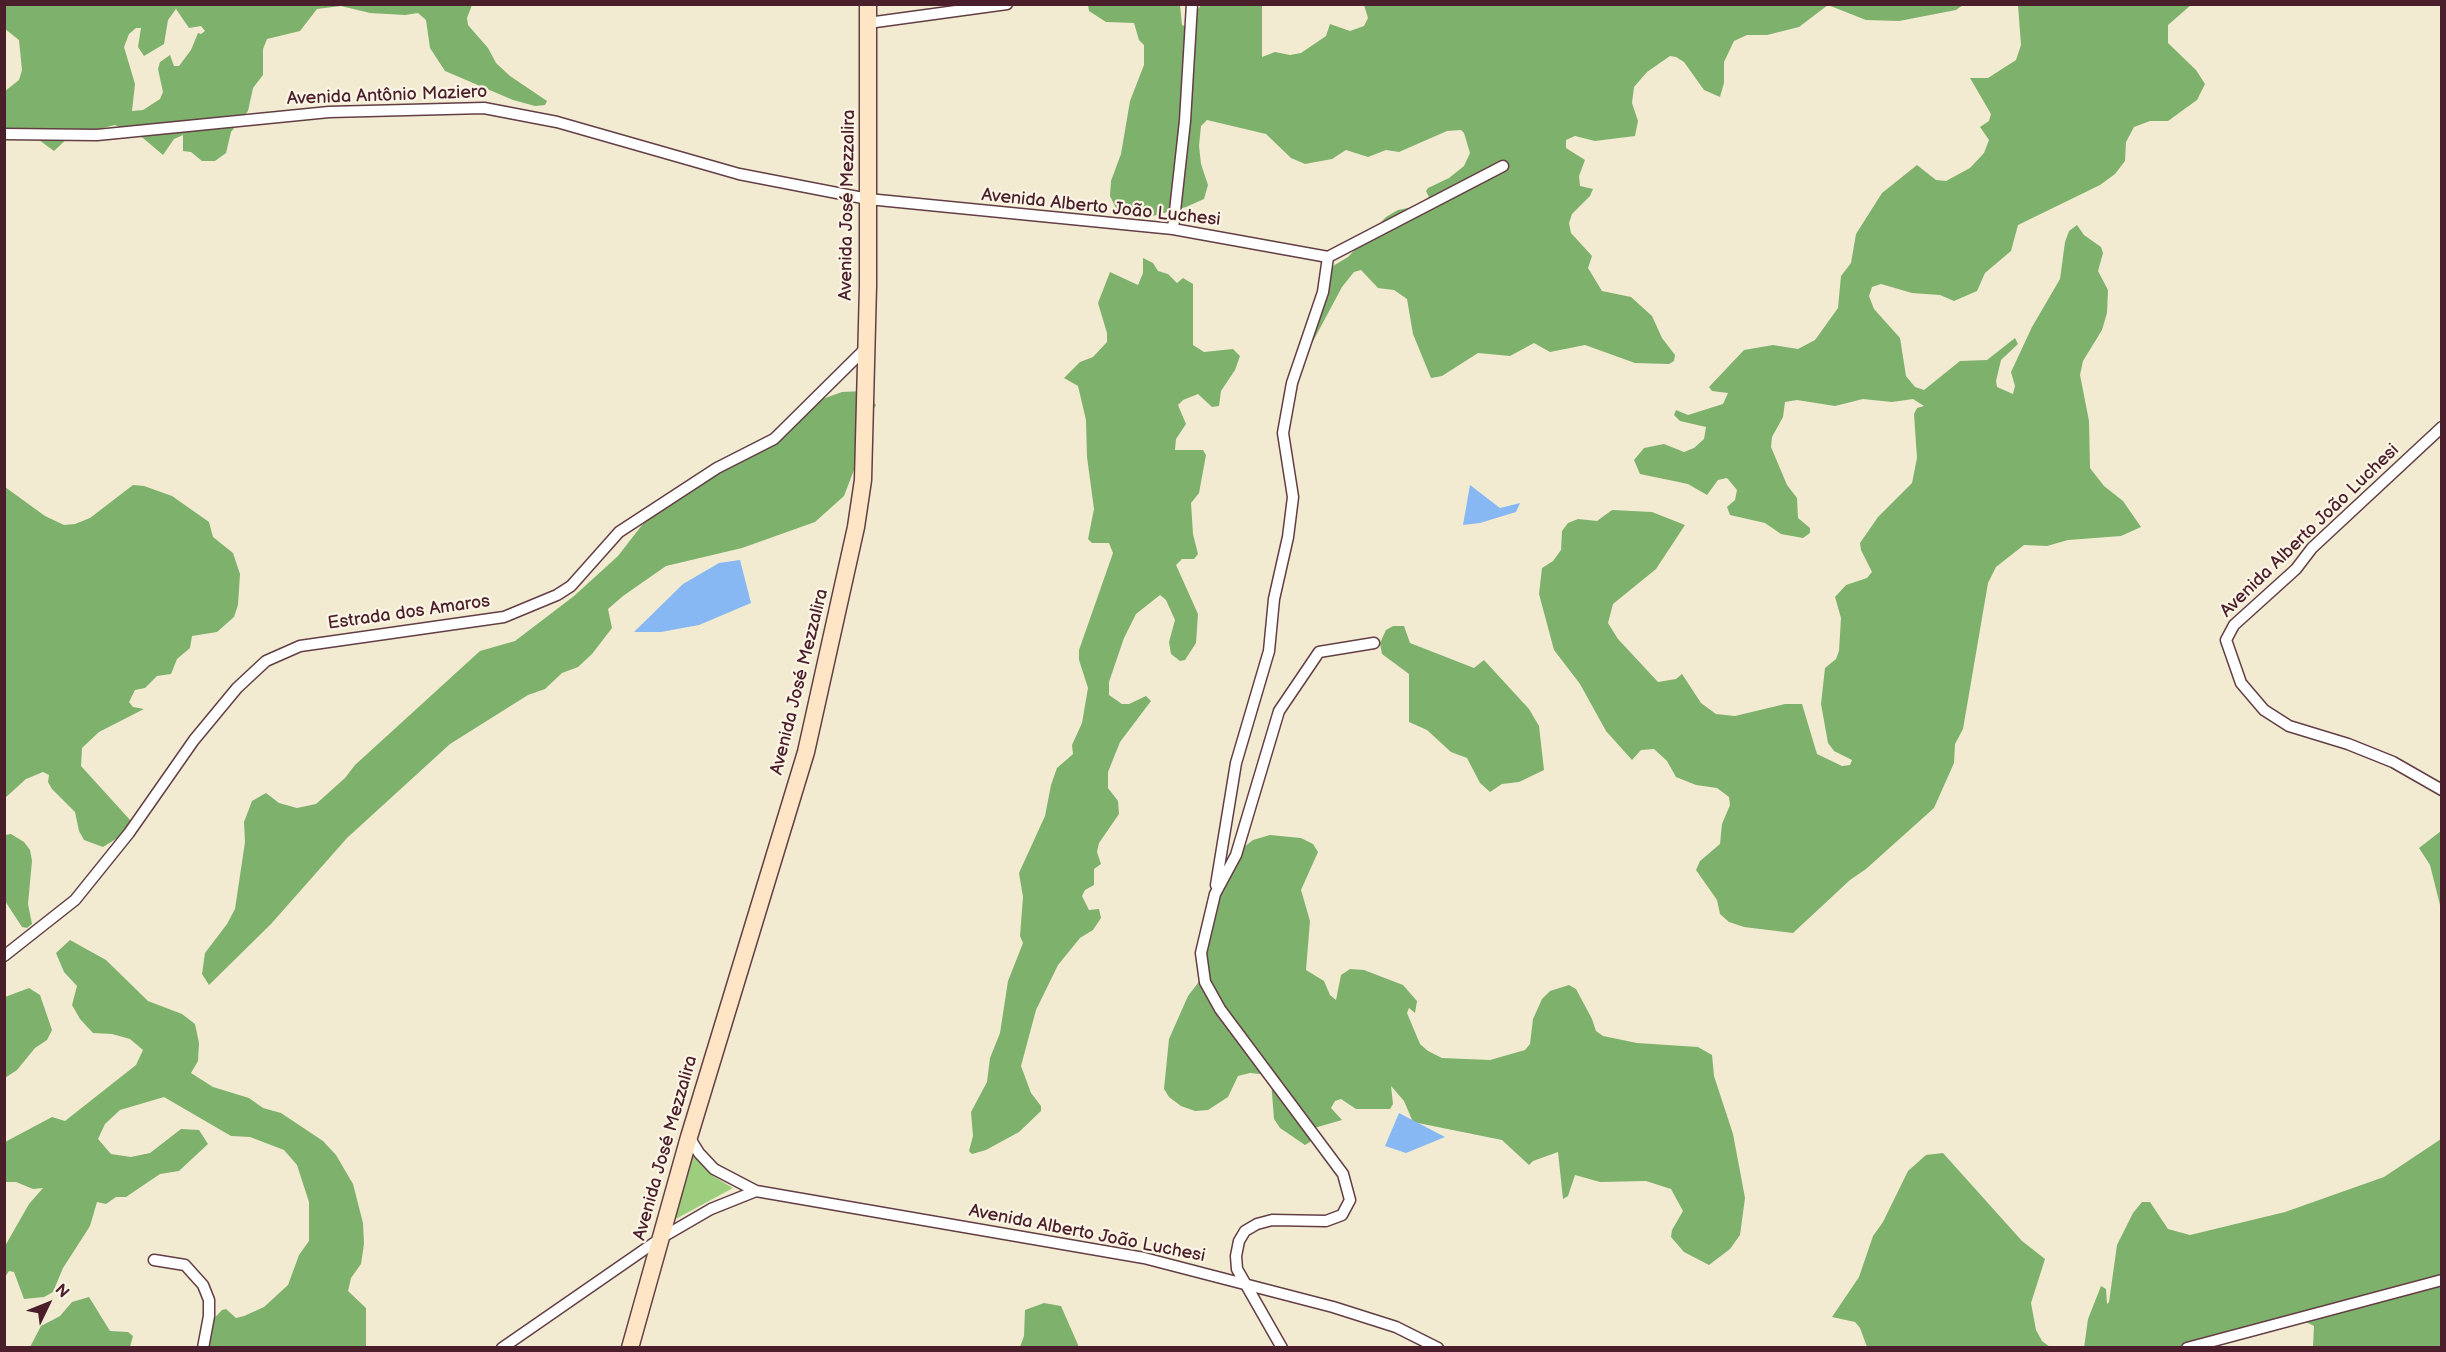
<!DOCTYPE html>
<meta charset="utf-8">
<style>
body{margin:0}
#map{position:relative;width:2446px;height:1352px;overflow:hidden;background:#f2ebd2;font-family:"Balsamiq Sans",sans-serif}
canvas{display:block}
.frame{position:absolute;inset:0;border:6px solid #4a1f2b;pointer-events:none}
.north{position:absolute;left:18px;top:1274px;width:60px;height:60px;-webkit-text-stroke:4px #fcf5e5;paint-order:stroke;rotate:47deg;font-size:16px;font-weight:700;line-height:24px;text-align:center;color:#4a1f2b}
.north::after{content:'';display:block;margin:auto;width:21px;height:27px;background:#4a1f2b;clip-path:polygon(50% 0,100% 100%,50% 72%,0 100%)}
</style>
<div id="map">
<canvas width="2446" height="1352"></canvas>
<div class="frame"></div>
<div class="north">N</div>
</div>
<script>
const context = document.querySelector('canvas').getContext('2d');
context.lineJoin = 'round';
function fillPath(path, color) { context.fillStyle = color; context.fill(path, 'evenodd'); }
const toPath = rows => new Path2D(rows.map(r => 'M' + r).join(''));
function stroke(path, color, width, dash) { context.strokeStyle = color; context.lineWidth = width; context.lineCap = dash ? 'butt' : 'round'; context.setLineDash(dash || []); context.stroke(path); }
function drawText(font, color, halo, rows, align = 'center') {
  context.font = font + ' "Balsamiq Sans",sans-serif'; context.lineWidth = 4.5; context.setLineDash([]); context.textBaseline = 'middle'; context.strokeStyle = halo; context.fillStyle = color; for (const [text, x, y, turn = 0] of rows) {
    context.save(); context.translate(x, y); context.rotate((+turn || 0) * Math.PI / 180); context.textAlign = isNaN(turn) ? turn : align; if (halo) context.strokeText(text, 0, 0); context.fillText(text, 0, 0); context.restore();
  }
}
fillPath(toPath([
 [693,1155,713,1176,733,1188,672,1221]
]), '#9dce7d');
fillPath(toPath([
 [5,5,472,5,467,18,468,25,488,48,496,63,510,76,547,101,545,105,535,106,513,100,445,71,430,48,426,20,418,13,405,15,370,13,341,6,317,9,300,31,267,39,263,49,263,75,253,88,248,111,231,132,226,153,215,161,202,161,191,152,183,151,183,135,174,139,163,155,143,138,115,125,70,136,54,151,39,140,22,140,5,134,5,91,19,80,22,70,19,40,5,29],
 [176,9,189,28,201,26,205,31,201,34,198,33,191,50,179,66,174,66,170,55,160,62,158,69,163,92,160,99,143,110,132,111,135,84,124,47,129,34,136,28,141,28,138,47,144,56,164,44,168,20],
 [1088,5,1180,5,1182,25,1189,28,1197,25,1190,20,1201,5,1262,5,1262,57,1275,52,1290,55,1301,53,1326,36,1330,24,1350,31,1364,26,1368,18,1364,5,1963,5,1956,10,1899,21,1866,20,1828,5,1799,27,1767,35,1747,35,1734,41,1724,62,1724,83,1720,97,1704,90,1684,62,1676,57,1670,56,1647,72,1634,87,1632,103,1638,121,1635,136,1595,141,1575,136,1566,140,1566,148,1585,160,1579,176,1580,186,1593,189,1590,196,1572,214,1569,223,1571,233,1592,256,1588,268,1602,291,1631,297,1652,316,1662,338,1675,355,1674,361,1669,364,1635,363,1585,345,1550,352,1534,343,1510,356,1478,353,1442,376,1431,378,1413,334,1407,299,1394,290,1378,288,1361,270,1354,272,1342,287,1304,358,1333,266,1348,257,1386,217,1398,210,1418,206,1429,197,1426,191,1428,188,1449,178,1464,166,1470,153,1464,133,1461,130,1447,131,1399,152,1386,150,1368,157,1346,150,1332,159,1305,164,1291,158,1266,134,1207,120,1201,126,1199,146,1201,164,1208,185,1204,199,1186,207,1149,217,1129,215,1116,208,1110,196,1111,181,1121,154,1130,101,1144,65,1144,45,1139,40,1134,23,1106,22,1089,11],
 [2018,5,2191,5,2168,25,2168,43,2196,70,2205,84,2197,100,2168,121,2150,121,2134,127,2126,142,2125,161,2115,174,2100,185,2018,225,2011,251,1985,273,1977,291,1954,301,1940,295,1912,293,1881,284,1872,287,1869,296,1874,309,1900,338,1906,376,1915,387,1924,390,1960,361,1987,360,2015,338,2018,344,2001,360,1996,381,1997,387,2013,394,2015,386,2011,372,2032,327,2060,279,2065,242,2069,231,2077,225,2084,235,2101,247,2103,253,2098,271,2108,290,2107,313,2102,330,2083,361,2080,375,2089,421,2090,468,2104,486,2123,501,2141,527,2121,536,2068,540,2047,546,2024,545,1996,567,1988,583,1963,729,1955,744,1954,763,1934,808,1866,869,1850,880,1793,933,1744,927,1729,922,1720,914,1717,900,1696,870,1700,861,1720,844,1722,824,1730,805,1729,797,1717,788,1696,785,1676,777,1667,761,1654,749,1641,750,1632,760,1606,731,1580,684,1554,650,1539,594,1542,568,1553,561,1561,550,1562,531,1568,523,1578,519,1597,521,1612,510,1652,512,1685,525,1656,569,1613,604,1608,623,1618,639,1658,682,1676,679,1682,674,1701,703,1716,714,1735,716,1785,704,1802,704,1817,754,1842,766,1850,765,1852,760,1834,751,1828,743,1821,704,1825,668,1836,659,1839,651,1841,618,1835,597,1846,585,1867,578,1872,572,1861,550,1860,543,1878,517,1912,483,1917,458,1914,414,1917,408,1924,406,1913,399,1892,402,1863,399,1835,406,1797,400,1785,402,1783,417,1772,437,1771,447,1787,485,1797,498,1798,518,1810,528,1810,533,1803,538,1781,534,1765,523,1730,515,1727,507,1735,500,1737,490,1727,478,1718,480,1707,495,1688,484,1640,474,1634,460,1644,448,1664,444,1684,452,1694,448,1704,439,1706,427,1680,421,1674,415,1676,410,1688,415,1723,404,1728,393,1712,391,1709,387,1744,350,1773,345,1798,349,1815,340,1838,308,1841,276,1851,263,1856,234,1882,193,1917,165,1936,180,1946,181,1970,168,1984,153,1989,140,1980,127,1989,121,1991,114,1970,78,1988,78,2016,60,2021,45],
 [1143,258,1153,263,1158,271,1168,274,1177,283,1183,278,1193,284,1193,345,1204,352,1233,349,1240,356,1235,370,1221,391,1219,406,1212,407,1198,394,1183,400,1178,405,1186,424,1176,439,1175,450,1203,450,1206,455,1199,493,1191,503,1193,534,1198,554,1194,559,1182,559,1176,565,1198,614,1196,643,1185,660,1180,661,1171,654,1169,642,1175,620,1166,600,1160,595,1136,614,1124,638,1109,682,1109,695,1122,704,1129,704,1146,696,1151,701,1120,742,1108,772,1108,788,1118,801,1119,814,1099,843,1097,852,1101,864,1094,869,1094,885,1085,890,1082,896,1089,910,1099,909,1101,918,1093,930,1080,938,1058,965,1036,1010,1021,1066,1031,1093,1041,1106,1041,1111,1019,1132,986,1150,972,1154,969,1151,973,1136,971,1112,987,1082,990,1058,1000,1033,1008,981,1023,943,1020,936,1023,897,1019,873,1045,816,1051,785,1057,768,1073,754,1072,745,1082,723,1088,688,1079,660,1079,650,1113,553,1109,543,1092,543,1088,539,1094,509,1087,457,1086,420,1078,386,1064,378,1080,362,1093,357,1107,342,1107,333,1098,303,1110,272,1138,285,1143,273],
 [863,391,876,405,866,423,857,462,844,496,815,522,742,548,666,566,623,596,608,609,612,628,592,654,578,667,562,673,545,689,528,695,450,744,347,838,271,924,209,985,202,974,205,953,227,924,235,909,245,842,244,822,252,801,266,793,279,803,297,808,316,804,345,778,355,765,480,651,515,641,574,596,618,556,642,525,685,486,718,474,765,448,809,409,825,398,842,392],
 [133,485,144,486,172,496,209,522,213,537,233,553,240,574,238,605,234,617,217,632,192,636,190,648,177,659,171,674,157,676,145,688,135,690,129,702,133,707,144,709,99,732,82,748,81,766,131,821,124,834,103,847,84,840,79,831,75,812,52,789,48,782,49,775,43,772,26,779,5,798,5,487,45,516,64,525,75,524,90,518],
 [1393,626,1404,626,1410,643,1474,668,1484,660,1529,709,1539,726,1544,770,1519,782,1502,784,1490,792,1480,783,1467,758,1451,752,1427,730,1409,722,1409,674,1382,654,1380,643,1386,630],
 [2441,831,2441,909,2430,865,2419,848],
 [11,834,24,842,30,850,32,861,28,904,32,924,27,928,22,927,5,901,5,835],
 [1270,835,1301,838,1313,844,1318,852,1301,890,1310,921,1306,970,1324,981,1330,995,1336,1000,1341,975,1350,969,1364,970,1403,985,1417,1001,1415,1013,1409,1008,1407,1013,1420,1044,1428,1051,1442,1058,1490,1060,1525,1050,1530,1044,1533,1019,1542,999,1550,991,1569,985,1576,989,1592,1019,1596,1031,1603,1036,1637,1043,1698,1047,1712,1055,1714,1076,1733,1134,1745,1198,1740,1235,1730,1249,1709,1265,1684,1252,1671,1237,1672,1230,1683,1211,1671,1189,1646,1181,1600,1182,1575,1175,1568,1196,1563,1199,1558,1152,1533,1161,1529,1165,1502,1140,1413,1122,1404,1101,1391,1086,1393,1104,1390,1109,1356,1109,1341,1099,1335,1101,1331,1108,1342,1120,1314,1128,1310,1142,1305,1145,1280,1128,1274,1119,1270,1068,1267,1061,1260,1074,1250,1073,1238,1076,1228,1097,1208,1110,1195,1111,1181,1106,1169,1097,1164,1089,1169,1039,1188,996,1201,979,1220,880,1244,847,1253,840],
 [70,940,106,960,148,1001,182,1014,195,1024,199,1043,198,1061,191,1073,213,1087,249,1098,263,1108,281,1113,323,1141,336,1155,353,1184,363,1223,364,1244,361,1264,351,1278,348,1291,366,1308,366,1347,198,1347,205,1328,222,1310,226,1309,236,1318,244,1316,264,1307,288,1285,299,1255,309,1241,309,1202,297,1165,284,1150,250,1137,231,1136,164,1097,120,1110,105,1124,98,1139,111,1154,131,1157,150,1153,181,1129,199,1130,208,1144,179,1171,160,1174,126,1197,116,1197,106,1204,97,1202,90,1226,63,1268,53,1292,44,1297,24,1299,14,1272,9,1271,5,1277,5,1246,29,1204,43,1188,33,1189,16,1182,5,1182,5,1142,52,1117,65,1121,136,1065,143,1050,130,1039,112,1034,93,1033,80,1019,72,1005,77,986,64,972,56,953],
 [29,988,40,995,52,1030,47,1040,35,1048,17,1070,5,1078,5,997],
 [2441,1139,2441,1347,2313,1347,2314,1326,2304,1321,2203,1347,2084,1348,2088,1319,2101,1286,2106,1289,2107,1304,2109,1302,2117,1245,2133,1213,2142,1202,2150,1202,2168,1229,2190,1235,2285,1212,2384,1177],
 [1943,1153,2022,1241,2045,1259,2031,1303,2036,1330,2042,1341,2050,1347,1867,1347,1860,1328,1855,1322,1832,1317,1859,1277,1873,1236,1883,1222,1908,1171,1926,1155],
 [89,1297,110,1331,128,1332,133,1336,130,1347,30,1347,41,1326,60,1316,72,1302],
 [1044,1303,1061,1306,1079,1347,1020,1347,1024,1336,1025,1310]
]), '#7eb16c');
fillPath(toPath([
 [1470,485,1500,508,1520,503,1516,512,1480,523,1463,525],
 [740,560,751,603,699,625,661,632,634,632,683,584,719,563],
 [1399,1113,1445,1137,1406,1153,1385,1146]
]), '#87b8f3');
const minor = toPath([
 [868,23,1007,4],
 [4,134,97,135,329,112,484,108,557,122,739,174,868,199,1173,229,1328,257],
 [1173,229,1185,121,1192,4],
 [1328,257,1503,166],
 [2442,427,2312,548,2296,569,2234,625,2226,640,2241,683,2264,710,2289,726,2348,744,2393,762,2442,790],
 [1216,885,1236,763,1269,651,1274,599,1288,537,1293,497,1283,433,1292,383,1323,292,1328,257],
 [4,956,75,900,129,833,194,740,237,688,266,661,300,646,504,617,557,595,571,586,619,532,717,468,774,439,864,350],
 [689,1137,699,1153,714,1169,756,1191,1144,1258,1333,1307,1396,1327,1438,1348],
 [154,1260,185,1265,203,1285,209,1300,209,1316,203,1348],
 [502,1348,661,1238,711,1209,756,1191],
 [1282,1348,1237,1269,1236,1256,1239,1241,1245,1231,1257,1224,1272,1220,1326,1221,1342,1215,1350,1200,1343,1174,1220,1009,1205,982,1201,953,1215,894,1236,855,1279,711,1319,652,1374,643],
 [2187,1348,2442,1280]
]);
const secondary = toPath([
 [630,1348,689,1137,806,752,856,527,863,480,868,286,868,4]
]);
stroke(minor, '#633e44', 13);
stroke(secondary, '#633e44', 19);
stroke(minor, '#fff', 10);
stroke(secondary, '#fde5c5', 16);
drawText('18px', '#4a1f2b', '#fcf5e5', [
 ["Avenida Antônio Maziero",387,96,-2],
 ["Avenida José Mezzalira",848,205,-89],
 ["Avenida Alberto João Luchesi",1101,208,6],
 ["Avenida Alberto João Luchesi",2310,531,-44],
 ["Estrada dos Amaros",409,613,-8],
 ["Avenida José Mezzalira",800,682,-76],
 ["Avenida José Mezzalira",666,1148,-74],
 ["Avenida Alberto João Luchesi",1087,1234,11]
]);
</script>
